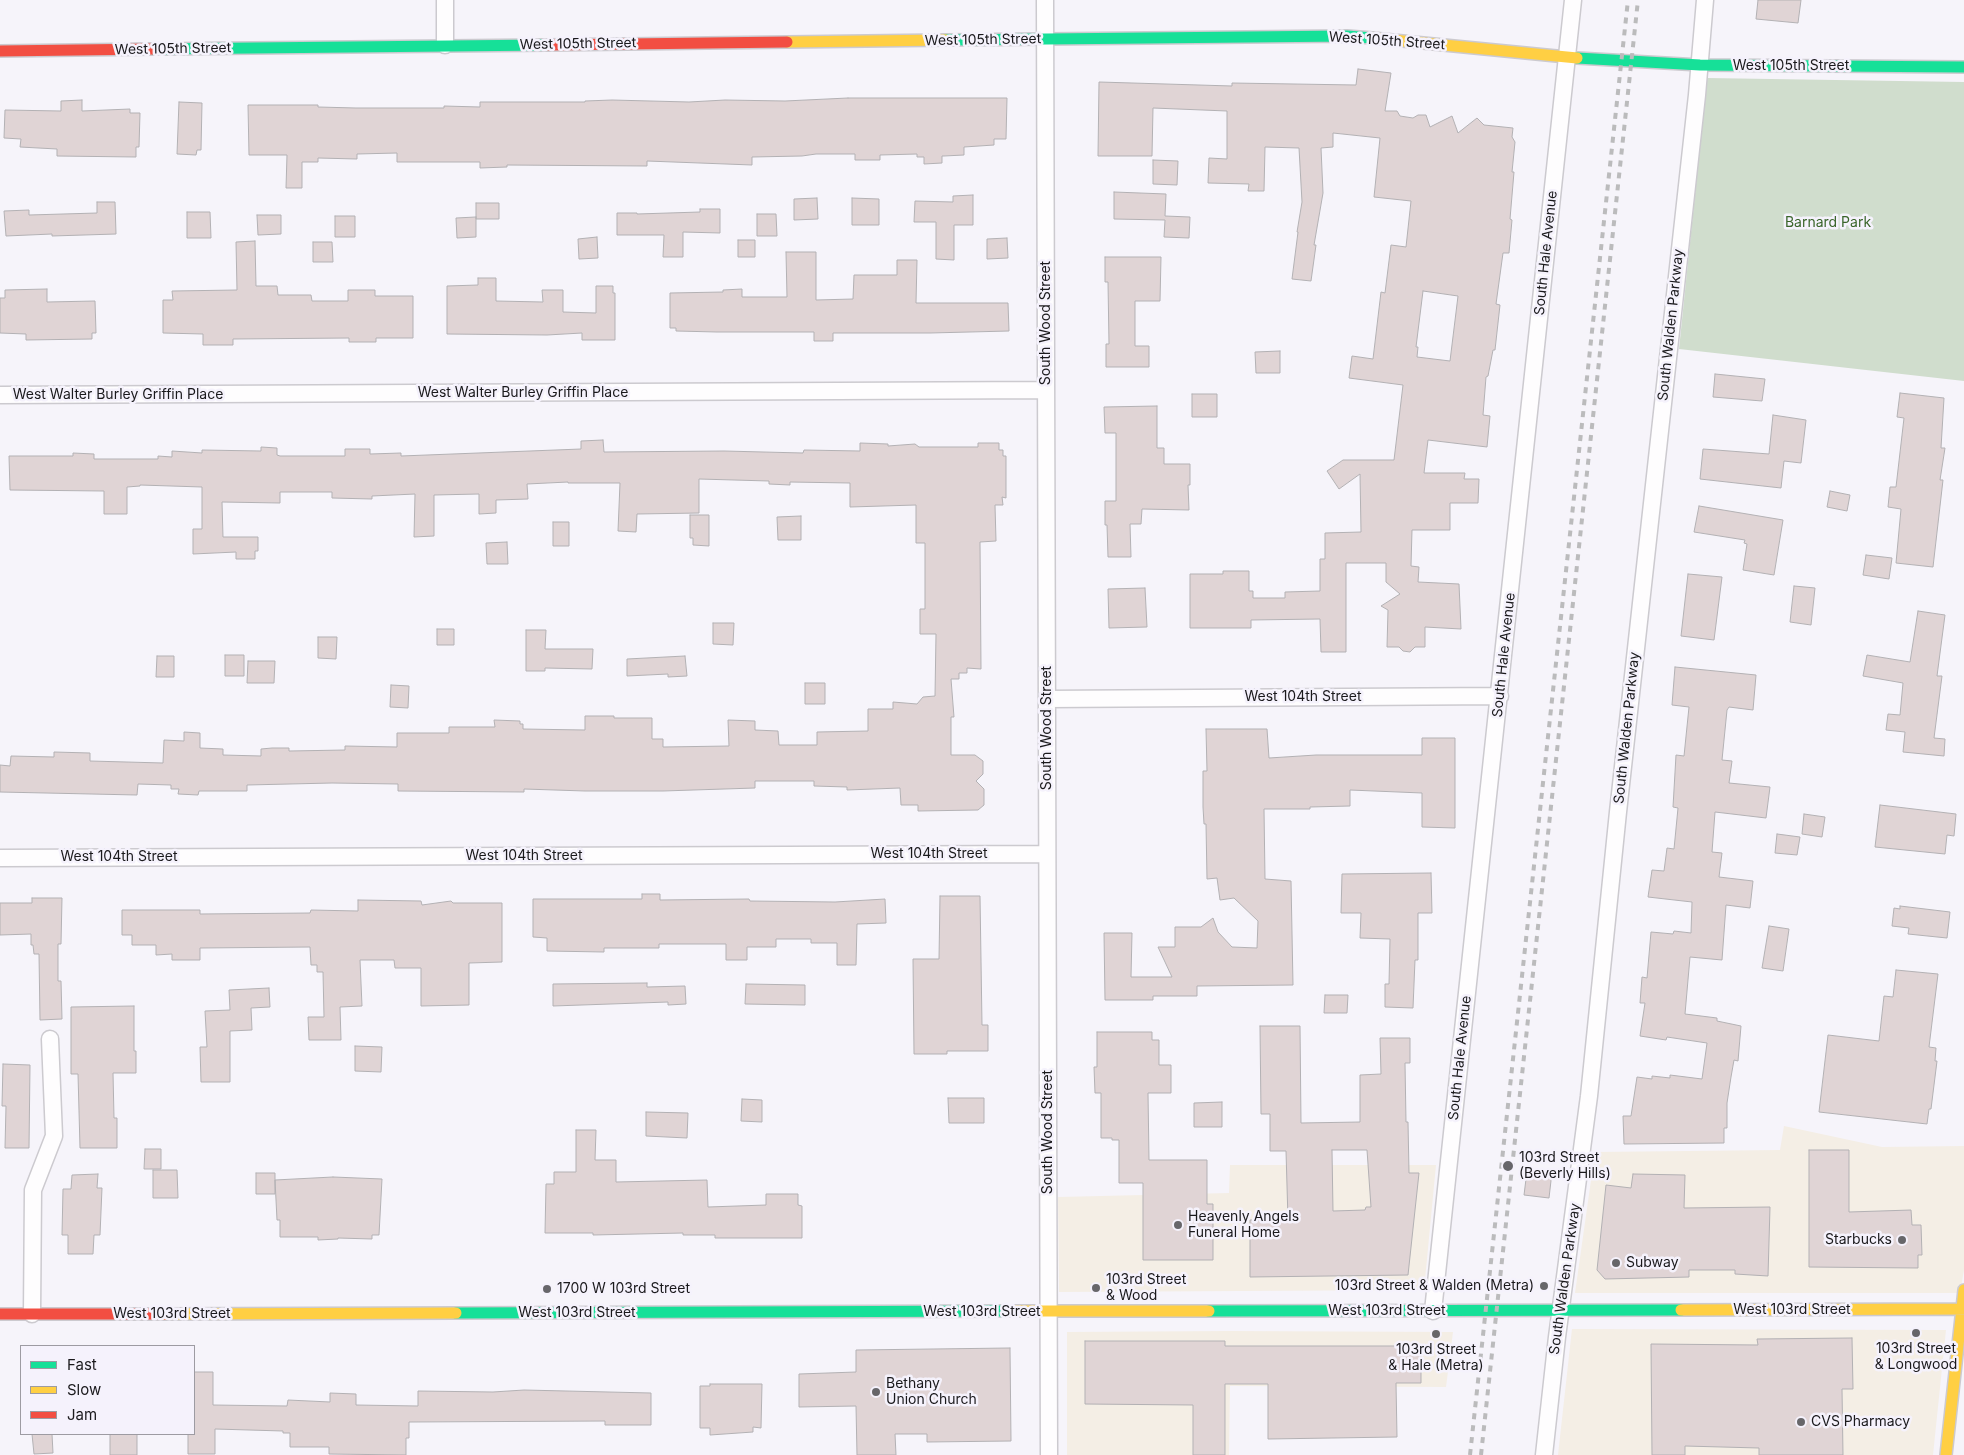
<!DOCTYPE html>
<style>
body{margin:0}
#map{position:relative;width:1964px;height:1455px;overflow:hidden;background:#f6f4fa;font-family:Inter,sans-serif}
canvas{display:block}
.legend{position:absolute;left:20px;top:1345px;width:175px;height:90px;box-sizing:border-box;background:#f5f2fc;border:1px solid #9d9ba2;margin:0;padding:6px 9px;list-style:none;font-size:15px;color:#1a191c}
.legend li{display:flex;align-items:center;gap:10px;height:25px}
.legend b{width:25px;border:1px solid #9d9ba2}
</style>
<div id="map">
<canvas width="1964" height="1455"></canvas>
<ul class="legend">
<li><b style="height:6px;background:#16e098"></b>Fast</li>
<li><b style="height:6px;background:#ffcf43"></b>Slow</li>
<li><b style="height:6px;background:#f24e42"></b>Jam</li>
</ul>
</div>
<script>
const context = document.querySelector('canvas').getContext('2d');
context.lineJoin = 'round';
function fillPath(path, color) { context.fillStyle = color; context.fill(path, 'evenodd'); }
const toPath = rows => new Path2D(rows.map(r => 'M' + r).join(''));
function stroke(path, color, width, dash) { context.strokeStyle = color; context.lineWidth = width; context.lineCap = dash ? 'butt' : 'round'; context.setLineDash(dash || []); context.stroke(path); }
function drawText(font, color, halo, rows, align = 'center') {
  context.font = font + ' Inter,sans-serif'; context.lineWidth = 5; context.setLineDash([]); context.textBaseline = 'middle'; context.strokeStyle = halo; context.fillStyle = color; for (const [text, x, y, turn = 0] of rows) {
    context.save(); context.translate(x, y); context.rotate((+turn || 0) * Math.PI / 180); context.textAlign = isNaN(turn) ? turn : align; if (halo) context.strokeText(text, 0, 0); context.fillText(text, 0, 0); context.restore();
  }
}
fillPath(toPath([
 [1784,1126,1882,1147,1964,1146,1964,1270,1960,1293,1575,1293,1595,1152,1780,1150],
 [1230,1165,1436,1165,1424,1290,1059,1292,1058,1197,1229,1193],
 [1572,1329,1946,1330,1933,1455,1558,1455],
 [1067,1332,1229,1331,1453,1332,1446,1387,1230,1386,1229,1455,1067,1455]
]), '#f4eee5');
fillPath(toPath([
 [1707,78,1964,82,1964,381,1679,349]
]), '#d0ddcd');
const building = toPath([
 [1758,0,1801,0,1798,23,1756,19,1758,0],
 [1358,69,1391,73,1385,111,1397,111,1400,116,1413,118,1418,115,1426,115,1430,127,1452,116,1458,133,1477,118,1484,125,1513,128,1512,137,1515,142,1512,172,1514,172,1510,219,1512,220,1509,253,1503,253,1496,304,1500,305,1495,350,1493,350,1488,376,1486,377,1483,415,1490,416,1487,447,1428,440,1424,473,1465,473,1464,479,1479,479,1478,503,1450,503,1450,530,1412,530,1411,566,1419,567,1418,582,1459,584,1461,629,1425,627,1425,647,1415,647,1410,652,1403,651,1399,647,1387,647,1388,610,1381,606,1400,594,1386,582,1386,563,1346,563,1346,652,1321,652,1320,619,1251,620,1251,628,1190,628,1190,574,1223,574,1223,571,1249,571,1249,591,1253,591,1253,598,1285,598,1285,592,1320,591,1320,559,1325,559,1325,533,1361,532,1360,474,1339,489,1327,471,1343,460,1394,460,1403,385,1349,378,1352,356,1373,359,1381,292,1385,293,1391,245,1406,247,1411,201,1374,197,1380,138,1333,133,1333,147,1321,148,1323,193,1314,245,1316,245,1311,281,1292,279,1298,232,1297,232,1302,202,1299,148,1265,147,1264,191,1248,191,1249,184,1208,183,1209,158,1227,159,1227,111,1153,108,1152,156,1098,156,1099,82,1232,86,1232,83,1356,85,1358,69],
 [1423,291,1458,296,1450,361,1417,357,1418,347,1416,347,1423,291],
 [848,98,1007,98,1006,139,994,139,994,145,964,147,964,155,944,156,942,156,942,163,924,164,924,157,917,157,917,154,880,155,880,160,855,160,855,154,816,154,802,156,752,157,752,165,647,161,647,166,507,165,507,167,480,168,480,162,397,162,397,153,357,154,357,159,318,158,318,162,302,162,302,188,286,188,287,155,249,155,248,105,318,105,318,107,356,108,444,108,444,106,480,107,480,102,585,102,585,101,612,100,689,102,725,100,785,101,848,98],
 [82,100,82,111,130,109,130,113,140,113,139,147,136,147,136,157,57,156,57,149,20,147,21,139,4,138,5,110,61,111,61,101,82,100],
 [179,102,202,103,201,150,197,150,196,155,177,154,179,102],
 [1153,160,1178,161,1177,185,1153,184,1153,160],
 [1114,192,1166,194,1165,216,1190,217,1189,238,1164,237,1165,220,1114,219,1114,192],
 [973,195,973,225,954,225,954,260,936,259,936,222,914,222,915,201,953,202,953,196,973,195],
 [817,198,818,219,794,220,794,199,817,198],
 [852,198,879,199,879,225,852,225,852,198],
 [97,202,115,202,116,234,52,236,52,234,6,236,4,211,29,210,29,215,97,213,97,202],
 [476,203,499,203,499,219,476,219,476,203],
 [700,209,720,209,720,233,683,232,683,257,663,257,664,235,617,235,617,213,637,213,637,214,700,212,700,209],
 [187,212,210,212,211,238,187,238,187,212],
 [757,214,776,214,777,236,757,236,757,214],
 [257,215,281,215,281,234,258,235,257,215],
 [335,216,355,216,355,237,335,237,335,216],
 [476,217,476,237,457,238,456,218,476,217],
 [597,237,598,258,579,259,578,239,597,237],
 [1007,238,1008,258,987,259,987,239,1007,238],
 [738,240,755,240,755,257,738,257,738,240],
 [255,241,256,286,277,286,278,295,311,295,312,301,348,301,348,290,375,290,375,296,413,296,413,338,376,338,376,342,349,342,349,338,233,339,233,345,203,345,203,334,163,333,163,300,173,300,172,291,237,290,236,242,255,241],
 [313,242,332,242,333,262,313,262,313,242],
 [786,252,816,252,816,300,853,299,854,275,897,275,897,260,917,260,916,303,1008,303,1009,331,930,333,833,333,833,341,814,341,814,332,717,332,676,331,676,328,670,328,670,293,723,292,723,290,742,289,742,297,787,297,786,252],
 [1105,257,1161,257,1160,301,1135,301,1135,346,1149,346,1149,367,1106,367,1106,344,1109,344,1108,282,1105,282,1105,257],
 [478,278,496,278,496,301,543,302,542,290,563,290,563,312,596,313,596,286,613,286,613,293,615,293,615,340,582,340,582,333,547,335,447,334,447,286,478,285,478,278],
 [47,289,47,302,95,301,96,333,92,333,92,339,26,340,26,334,0,333,0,298,5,298,5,290,47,289],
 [1280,351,1280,373,1256,373,1255,352,1280,351],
 [1715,374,1765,379,1762,401,1713,397,1715,374],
 [1900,393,1944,398,1941,448,1945,448,1940,480,1943,480,1933,567,1896,563,1901,509,1888,507,1890,487,1896,487,1904,418,1897,417,1900,393],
 [1192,394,1217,394,1217,417,1192,417,1192,394],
 [1157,406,1157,448,1164,448,1164,464,1190,464,1190,485,1188,485,1189,510,1142,509,1141,524,1130,524,1131,557,1108,557,1107,525,1105,525,1105,501,1116,501,1116,433,1105,433,1104,407,1157,406],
 [1773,415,1806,420,1801,463,1784,461,1781,488,1700,479,1703,449,1769,454,1773,415],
 [603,440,604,452,724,451,803,453,804,450,860,451,860,443,888,444,888,446,915,444,919,447,978,447,978,443,999,443,999,450,1003,450,1003,456,1006,456,1006,498,1002,497,1003,505,995,505,996,541,980,542,981,669,967,668,967,673,959,673,959,679,951,679,954,717,951,717,951,755,975,755,983,761,983,774,976,781,984,789,984,805,978,810,918,811,918,805,901,805,900,788,847,790,847,787,814,786,814,781,755,781,755,788,663,791,585,791,524,789,524,792,398,791,398,784,332,783,247,785,247,791,199,791,198,795,178,794,179,789,171,789,171,785,138,784,137,795,0,792,0,765,10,766,11,756,54,757,54,752,90,753,90,761,163,763,164,740,184,741,184,732,200,733,200,748,223,749,223,755,261,756,261,749,272,748,289,748,289,751,345,750,345,746,397,747,397,733,449,733,449,727,495,727,494,720,520,721,520,724,523,724,523,729,585,730,585,716,614,716,614,718,652,718,652,739,663,739,663,747,729,746,728,720,755,721,755,730,778,731,779,745,817,745,817,732,868,731,868,709,893,709,893,702,917,704,923,697,935,696,936,634,920,634,920,609,925,609,925,543,916,543,916,505,850,507,850,483,790,482,790,485,769,484,769,481,699,479,699,513,637,514,636,532,618,531,620,483,568,483,568,482,527,484,528,499,496,500,496,513,479,514,479,494,434,495,434,536,414,537,415,494,372,496,372,499,332,498,332,492,280,492,280,503,222,502,223,537,258,537,258,551,255,551,255,559,236,559,236,552,193,554,193,529,202,529,202,487,140,485,140,486,127,487,127,514,104,514,104,491,10,490,9,456,73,456,73,453,94,454,94,459,158,459,158,456,172,457,172,451,202,453,202,450,261,451,261,447,277,448,277,455,280,456,345,456,345,449,370,449,370,454,401,453,401,456,581,449,581,441,603,440],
 [1830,491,1850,495,1847,511,1827,507,1830,491],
 [1699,506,1783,520,1774,575,1743,570,1747,544,1744,543,1745,540,1694,532,1699,506],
 [690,515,709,515,709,546,693,545,693,538,690,538,690,515],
 [801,516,801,540,778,540,777,517,801,516],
 [553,522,569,522,569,546,553,546,553,522],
 [507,542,508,564,487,564,486,543,507,542],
 [1866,555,1892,558,1889,579,1863,575,1866,555],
 [1688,574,1722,577,1714,640,1681,636,1688,574],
 [1794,586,1815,588,1811,625,1790,622,1794,586],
 [1145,588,1147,627,1109,628,1108,589,1145,588],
 [1918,611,1945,615,1937,676,1942,676,1934,738,1945,739,1944,756,1903,752,1905,732,1886,730,1888,714,1900,715,1903,683,1863,676,1867,655,1910,662,1918,611],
 [713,623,734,623,733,645,713,644,713,623],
 [437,629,454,629,454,645,437,645,437,629],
 [526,630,546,630,545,649,593,649,592,669,545,668,545,671,526,671,526,630],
 [318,637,337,637,336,659,318,658,318,637],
 [225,655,244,655,244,676,225,676,225,655],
 [157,656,174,656,174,677,156,677,157,656],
 [685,656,687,676,668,677,668,674,627,676,627,659,685,656],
 [248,661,275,661,274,683,247,683,248,661],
 [1675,667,1756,675,1753,710,1729,707,1727,710,1722,760,1732,761,1729,783,1770,787,1766,818,1715,812,1712,852,1722,853,1719,877,1753,881,1750,908,1726,905,1722,960,1690,957,1685,1014,1717,1018,1717,1021,1741,1026,1738,1061,1734,1060,1731,1077,1727,1103,1727,1128,1724,1128,1724,1143,1624,1144,1623,1116,1631,1116,1637,1077,1652,1079,1652,1076,1670,1078,1670,1075,1702,1079,1707,1043,1667,1037,1666,1040,1640,1036,1645,1003,1640,1003,1642,977,1647,978,1651,932,1673,934,1674,931,1691,933,1692,902,1648,897,1652,870,1664,871,1667,848,1674,849,1678,808,1673,807,1676,755,1684,756,1689,707,1672,705,1675,667],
 [805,683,825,683,825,704,805,704,805,683],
 [391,685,409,686,408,708,390,707,391,685],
 [1206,729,1267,729,1269,758,1316,755,1422,755,1422,738,1455,738,1455,828,1422,827,1422,793,1350,790,1350,806,1310,807,1310,809,1264,809,1265,879,1291,881,1293,985,1197,986,1197,996,1153,996,1153,1000,1105,1000,1104,933,1132,933,1131,977,1172,977,1158,947,1175,947,1175,927,1201,927,1213,918,1218,932,1232,947,1257,948,1258,921,1234,898,1220,900,1217,878,1207,879,1206,824,1204,824,1203,807,1203,771,1207,771,1206,729],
 [1880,805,1956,814,1954,836,1947,835,1945,854,1875,847,1880,805],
 [1804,814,1825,817,1822,837,1802,834,1804,814],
 [1777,834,1800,837,1797,855,1775,853,1777,834],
 [1431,873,1432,913,1418,913,1418,960,1415,960,1413,1008,1385,1007,1385,984,1389,984,1390,939,1360,938,1361,913,1341,913,1342,874,1431,873],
 [642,894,660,894,660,900,749,899,750,901,835,902,885,899,886,923,857,924,856,965,837,965,837,943,811,943,811,939,776,939,776,947,747,947,747,960,726,960,726,944,659,944,659,948,604,948,604,952,547,951,547,938,533,937,533,899,642,899,642,894],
 [940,896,980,896,982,1025,988,1025,988,1051,947,1051,947,1054,914,1054,913,959,939,959,940,896],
 [32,898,62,898,61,944,58,944,58,981,61,981,62,1019,40,1020,39,954,34,954,33,945,31,945,31,934,0,935,0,903,32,903,32,898],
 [358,900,421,901,422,905,451,901,453,903,502,903,502,962,469,963,469,1005,421,1006,421,968,395,968,394,960,360,960,362,1006,340,1007,341,1040,309,1040,308,1017,324,1017,323,972,317,972,317,965,311,965,310,947,200,948,200,960,172,960,172,954,156,955,156,945,132,945,132,935,122,935,122,910,200,910,200,914,310,913,311,910,358,911,358,900],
 [1900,906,1950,912,1947,938,1908,934,1909,928,1892,926,1894,908,1900,909,1900,906],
 [1769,926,1789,929,1783,971,1762,968,1769,926],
 [1896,970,1938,974,1929,1047,1936,1048,1935,1061,1937,1061,1931,1109,1929,1109,1927,1124,1819,1112,1828,1035,1879,1041,1884,996,1893,997,1896,970],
 [647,983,647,987,685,986,686,1004,668,1005,668,1002,553,1006,553,984,647,983],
 [746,984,805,985,805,1005,745,1004,746,984],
 [269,988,270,1007,251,1008,252,1030,230,1031,230,1082,201,1082,200,1047,207,1047,205,1011,230,1010,229,990,269,988],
 [1325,995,1348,995,1347,1013,1324,1013,1325,995],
 [134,1006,134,1051,136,1051,136,1073,113,1073,114,1118,117,1118,117,1148,80,1148,78,1074,71,1074,71,1007,134,1006],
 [1260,1026,1300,1026,1301,1123,1360,1122,1360,1075,1381,1074,1380,1038,1410,1038,1410,1063,1405,1063,1406,1122,1408,1122,1409,1173,1419,1173,1408,1275,1250,1277,1250,1220,1288,1220,1286,1151,1270,1151,1270,1114,1261,1114,1260,1026],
 [1332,1150,1367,1150,1371,1207,1366,1207,1365,1210,1333,1211,1332,1150],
 [1097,1032,1152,1032,1152,1040,1159,1040,1159,1065,1171,1065,1171,1093,1148,1093,1149,1160,1207,1160,1207,1204,1213,1204,1213,1260,1143,1260,1143,1183,1119,1183,1119,1140,1112,1140,1112,1138,1101,1138,1101,1093,1095,1093,1094,1067,1097,1067,1097,1032],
 [355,1046,382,1047,381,1072,355,1071,355,1046],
 [3,1064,30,1065,29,1148,5,1148,6,1106,2,1106,3,1064],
 [948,1098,984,1098,984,1123,949,1123,948,1098],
 [742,1099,762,1100,762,1122,741,1121,742,1099],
 [1222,1102,1222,1127,1194,1127,1194,1103,1222,1102],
 [646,1112,688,1113,687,1138,646,1136,646,1112],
 [576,1130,596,1130,595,1160,616,1160,616,1182,707,1180,708,1207,766,1205,766,1194,798,1194,798,1205,802,1206,802,1238,715,1238,715,1235,683,1235,683,1233,593,1235,593,1233,545,1233,546,1184,554,1184,554,1172,576,1172,576,1130],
 [145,1149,161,1149,161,1169,144,1169,145,1149],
 [1809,1150,1849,1150,1849,1212,1911,1210,1912,1225,1921,1225,1922,1255,1918,1255,1918,1268,1809,1267,1809,1150],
 [153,1170,177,1170,178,1198,153,1198,153,1170],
 [1527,1171,1552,1172,1549,1198,1524,1195,1527,1171],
 [256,1173,275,1173,275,1194,256,1194,256,1173],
 [98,1174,97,1188,102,1188,100,1235,94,1235,93,1254,68,1254,68,1235,62,1235,63,1189,71,1189,72,1175,98,1174],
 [1633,1174,1685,1175,1684,1208,1770,1207,1768,1276,1735,1274,1735,1270,1689,1270,1689,1277,1605,1279,1597,1270,1606,1185,1631,1188,1633,1174],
 [333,1177,382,1179,379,1235,372,1235,372,1239,338,1238,338,1239,318,1240,318,1237,280,1237,280,1220,277,1220,275,1180,333,1177],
 [1852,1338,1853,1389,1842,1389,1843,1455,1759,1455,1759,1448,1685,1446,1685,1455,1652,1455,1651,1344,1758,1345,1757,1339,1852,1338],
 [1085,1341,1225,1341,1225,1346,1421,1346,1421,1383,1396,1383,1397,1437,1268,1439,1268,1384,1225,1384,1225,1455,1193,1455,1193,1405,1085,1404,1085,1341],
 [1010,1348,1011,1441,927,1442,927,1434,895,1434,896,1455,857,1455,856,1406,799,1407,799,1374,856,1372,856,1350,1010,1348],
 [194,1372,213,1372,213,1405,287,1406,288,1400,330,1402,330,1393,356,1394,356,1405,418,1406,418,1391,493,1392,524,1390,651,1393,651,1425,605,1425,605,1421,409,1422,409,1438,406,1438,406,1455,329,1454,329,1447,290,1447,290,1433,283,1433,283,1431,215,1429,215,1454,188,1454,188,1434,194,1434,194,1372],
 [710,1384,762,1384,761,1428,753,1427,753,1432,710,1435,710,1428,700,1428,700,1386,710,1386,710,1384],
 [32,1434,52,1434,53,1453,34,1454,32,1434],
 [110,1434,137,1434,137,1455,110,1455,110,1434]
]);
fillPath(building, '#e0d4d5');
stroke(building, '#b3b1b4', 1);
const street = toPath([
 [445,0,445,45],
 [1045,0,1049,1455],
 [0,395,1046,390],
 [1047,699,1500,696],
 [0,858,1047,854],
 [1433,1311,1573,0],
 [32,1314,33,1190,54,1136,50,1039],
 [1544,1455,1557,1337,1589,1096,1618,812,1697,95,1705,0]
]);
const fast = toPath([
 [946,40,1347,36,1372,38],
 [154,49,547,45],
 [1577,58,1700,65,1964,67],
 [1209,1311,1681,1310],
 [456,1313,1011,1311]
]);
const slow = toPath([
 [1372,38,1577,58],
 [787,42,946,40],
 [1681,1310,1964,1309],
 [1011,1311,1209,1311],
 [165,1314,456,1313],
 [1946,1455,1964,1290]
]);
const jam = toPath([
 [547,45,787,42],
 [0,51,154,49],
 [0,1314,165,1314]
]);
stroke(street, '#cccacf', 19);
stroke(fast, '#cccacf', 14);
stroke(slow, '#cccacf', 14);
stroke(jam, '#cccacf', 14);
stroke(street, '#fefdfe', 16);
stroke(fast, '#16e098', 11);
stroke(slow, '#ffcf43', 11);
stroke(jam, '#f24e42', 11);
stroke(toPath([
 [1470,1455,1628,0],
 [1481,1455,1638,0]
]), '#bbbbbc', 4, [6, 6]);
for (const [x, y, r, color] of [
 [1508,1166,6,"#67666a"],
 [1178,1225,5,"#67666a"],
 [1902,1240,5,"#67666a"],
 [1616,1263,5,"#67666a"],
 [1544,1286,5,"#67666a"],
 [1096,1288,5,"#67666a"],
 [547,1289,5,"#67666a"],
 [1916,1333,5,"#67666a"],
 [1436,1334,5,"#67666a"],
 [876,1392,5,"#67666a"],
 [1801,1422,5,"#67666a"]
]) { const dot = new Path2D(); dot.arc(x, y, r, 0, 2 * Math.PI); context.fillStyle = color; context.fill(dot); stroke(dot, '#f5f2fc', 2); }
drawText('14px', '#1a191c', '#f5f2fc', [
 ["West 105th Street",983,40,-1],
 ["West 105th Street",1387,41,4],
 ["West 105th Street",578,44,-1],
 ["West 105th Street",173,49,-1],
 ["West 105th Street",1791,66],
 ["South Hale Avenue",1546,253,-84],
 ["South Wood Street",1046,323,-90],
 ["South Walden Parkway",1671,325,-84],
 ["West Walter Burley Griffin Place",523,393],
 ["West Walter Burley Griffin Place",118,395],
 ["South Hale Avenue",1504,655,-84],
 ["West 104th Street",1303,697],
 ["South Wood Street",1047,728,-90],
 ["South Walden Parkway",1627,728,-84],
 ["West 104th Street",929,854],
 ["West 104th Street",524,856],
 ["West 104th Street",119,857],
 ["South Hale Avenue",1460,1058,-84],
 ["South Wood Street",1048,1132,-90],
 ["South Walden Parkway",1565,1279,-82],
 ["West 103rd Street",1792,1310],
 ["West 103rd Street",1387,1311],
 ["West 103rd Street",982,1312],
 ["West 103rd Street",577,1313],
 ["West 103rd Street",172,1314]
]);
drawText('14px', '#3a652a', '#f5f2fc', [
 ["Barnard Park",1828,223]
]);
drawText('14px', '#1a191c', '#f5f2fc', [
 ["103rd Street",1519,1158],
 ["(Beverly Hills)",1519,1174],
 ["Heavenly Angels",1188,1217],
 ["Funeral Home",1188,1233],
 ["Starbucks",1892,1240,"right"],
 ["Subway",1626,1263],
 ["103rd Street",1106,1280],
 ["& Wood",1106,1296],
 ["103rd Street & Walden (Metra)",1534,1286,"right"],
 ["1700 W 103rd Street",557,1289],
 ["103rd Street",1916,1349,"center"],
 ["& Longwood",1916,1365,"center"],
 ["103rd Street",1436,1350,"center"],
 ["& Hale (Metra)",1436,1366,"center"],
 ["Bethany",886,1384],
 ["Union Church",886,1400],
 ["CVS Pharmacy",1811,1422]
], 'left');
</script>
